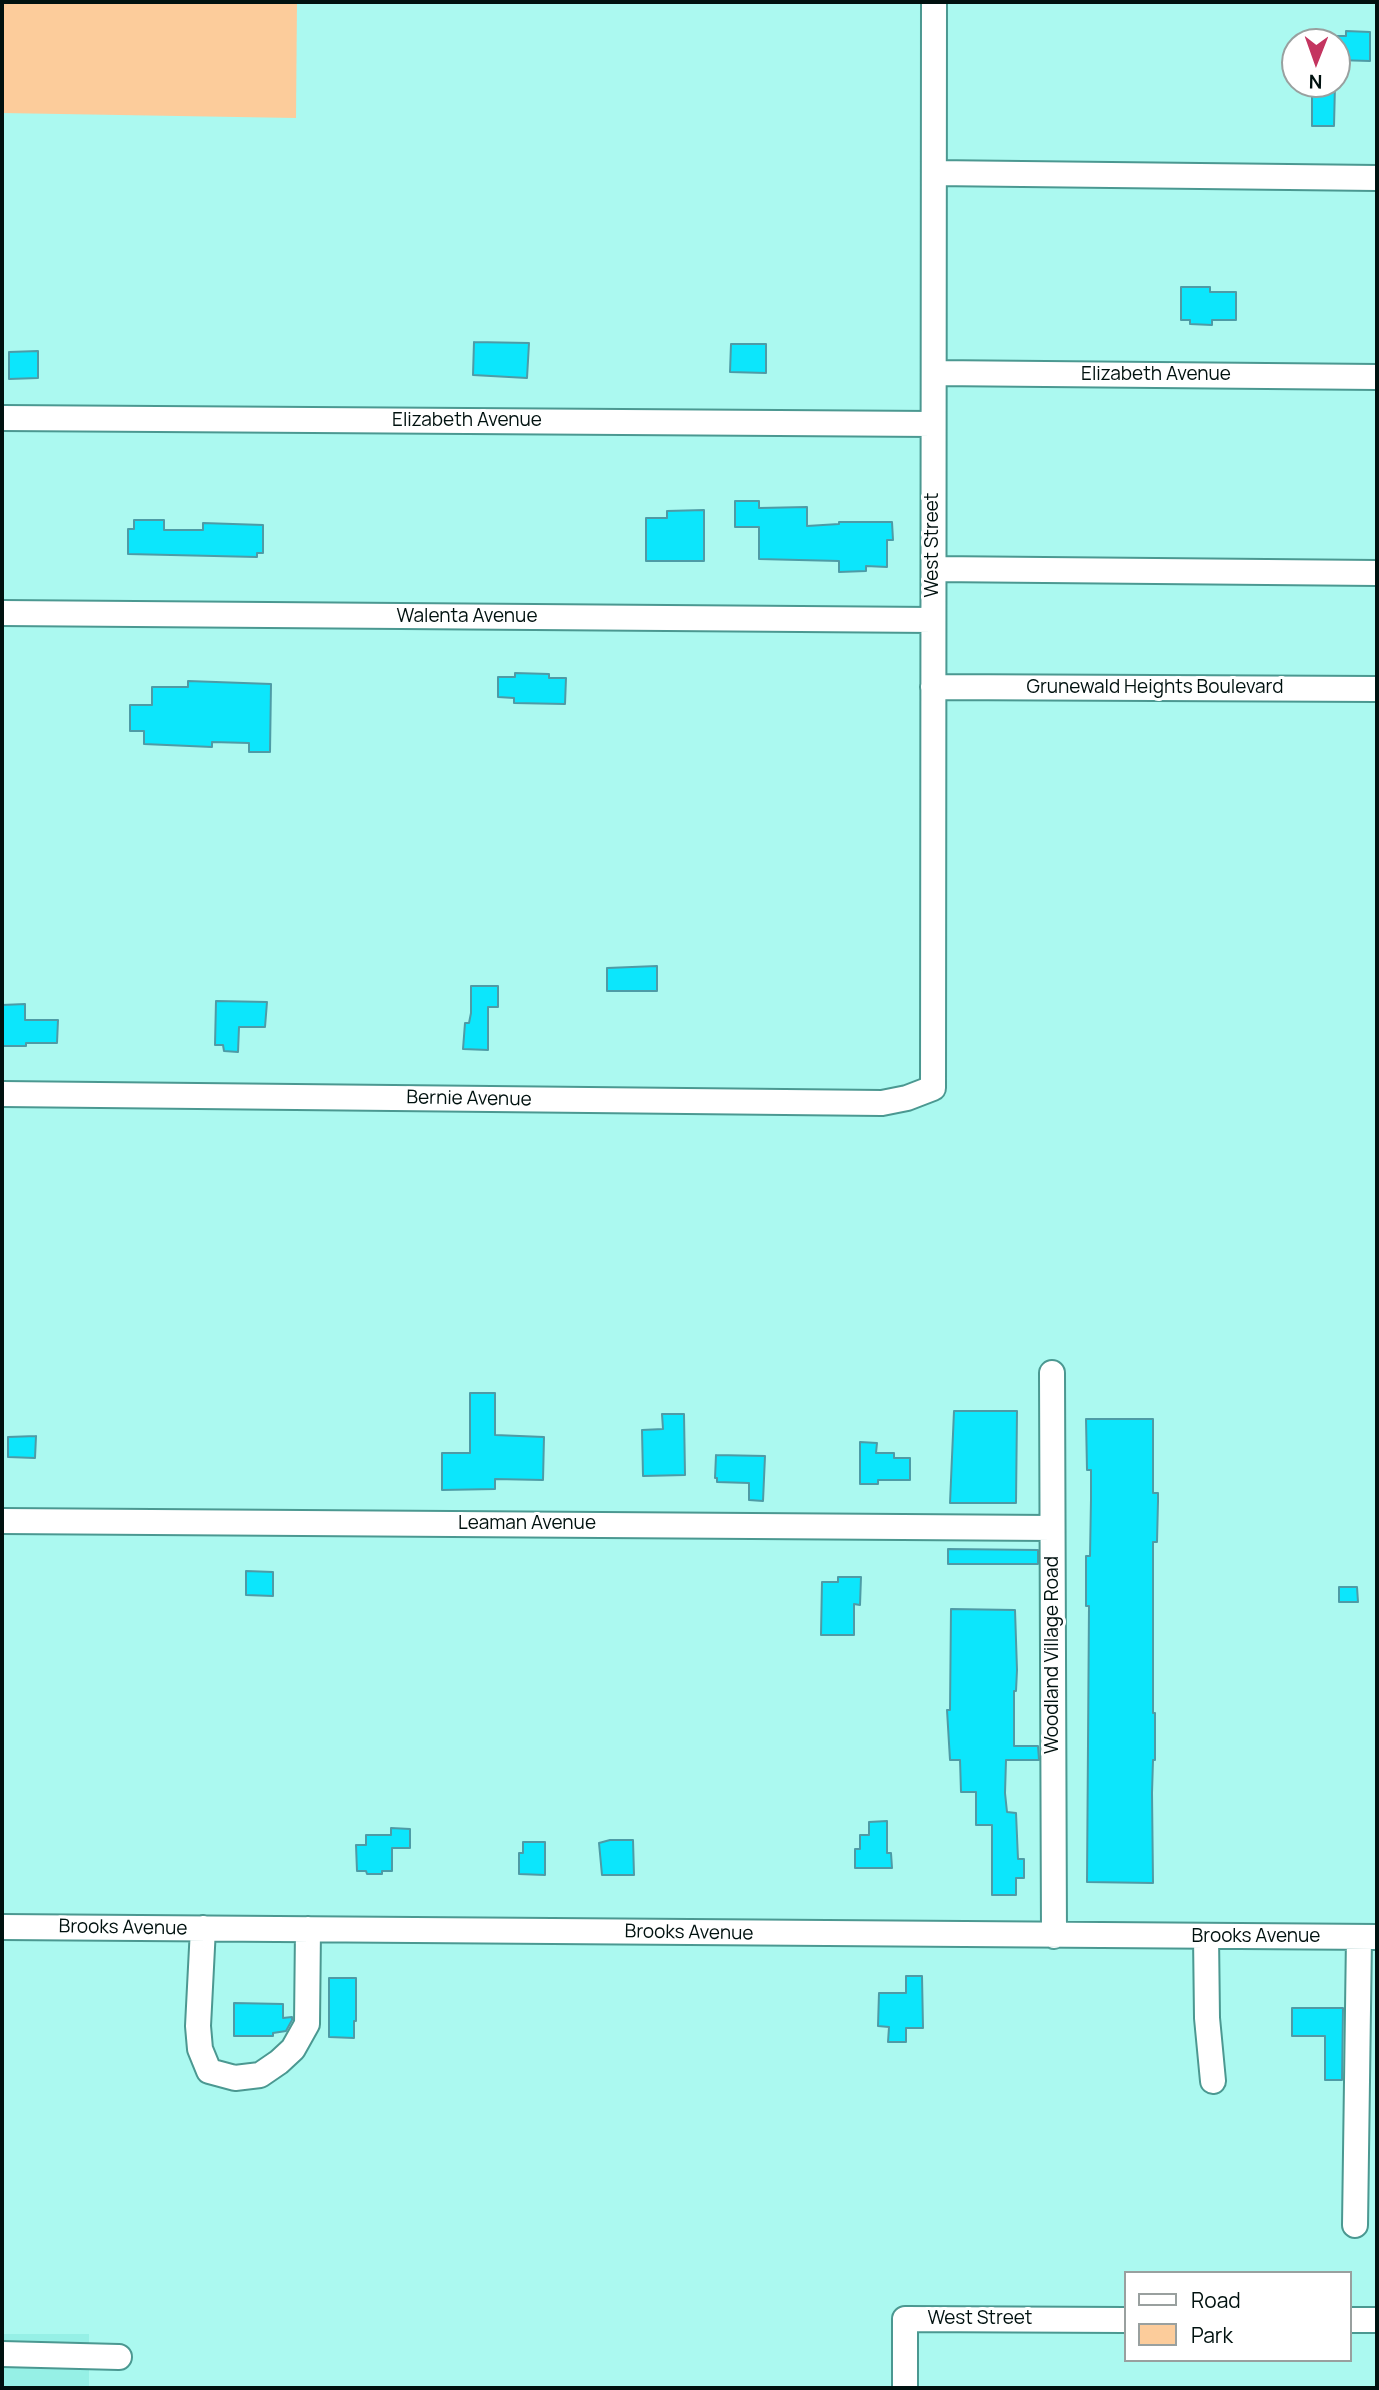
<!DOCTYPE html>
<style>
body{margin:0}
#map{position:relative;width:1379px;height:2390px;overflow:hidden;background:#abf9f0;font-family:Manrope,sans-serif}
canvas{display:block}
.frame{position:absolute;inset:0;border:4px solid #00110f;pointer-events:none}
.legend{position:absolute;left:1124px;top:2271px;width:228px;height:91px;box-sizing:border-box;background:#fff;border:2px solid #99a09f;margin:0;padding:9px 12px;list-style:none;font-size:21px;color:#00110f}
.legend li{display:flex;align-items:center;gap:14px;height:35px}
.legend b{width:35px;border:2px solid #99a09f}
.north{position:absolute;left:1281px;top:28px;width:70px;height:70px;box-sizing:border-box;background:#fff;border:2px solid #99a09f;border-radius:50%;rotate:181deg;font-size:19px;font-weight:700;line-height:28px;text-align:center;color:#00110f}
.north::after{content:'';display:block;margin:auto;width:24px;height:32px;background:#c43560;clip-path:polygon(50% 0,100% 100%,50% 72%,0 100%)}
</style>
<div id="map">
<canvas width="1379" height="2390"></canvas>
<div class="frame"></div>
<ul class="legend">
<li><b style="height:9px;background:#fff"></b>Road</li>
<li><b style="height:19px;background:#fccc9b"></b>Park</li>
</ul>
<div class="north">N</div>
</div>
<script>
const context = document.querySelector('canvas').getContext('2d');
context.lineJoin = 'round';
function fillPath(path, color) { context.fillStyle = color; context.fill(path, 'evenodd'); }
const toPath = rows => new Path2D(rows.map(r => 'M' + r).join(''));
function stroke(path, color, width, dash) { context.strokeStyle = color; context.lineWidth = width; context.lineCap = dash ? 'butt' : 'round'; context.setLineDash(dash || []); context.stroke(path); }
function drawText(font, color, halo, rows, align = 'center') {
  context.font = font + ' Manrope,sans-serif'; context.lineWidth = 6; context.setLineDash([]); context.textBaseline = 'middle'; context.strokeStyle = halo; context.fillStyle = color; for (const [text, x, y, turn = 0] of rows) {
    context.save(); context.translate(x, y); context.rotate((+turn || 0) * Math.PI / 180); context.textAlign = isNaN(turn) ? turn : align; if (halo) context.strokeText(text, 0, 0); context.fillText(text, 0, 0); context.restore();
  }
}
fillPath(toPath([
 [2,2334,89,2334,89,2388,2,2388]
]), '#96f0e6');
fillPath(toPath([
 [2,2,297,2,296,118,2,113]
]), '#fccc9b');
const building = toPath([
 [1346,31,1370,32,1370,61,1337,60,1337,36,1346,36,1346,31],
 [1312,84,1335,84,1334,126,1312,126,1312,84],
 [1181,287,1210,287,1210,292,1236,292,1236,320,1212,320,1212,325,1190,324,1190,320,1181,320,1181,287],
 [474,342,529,343,527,378,473,375,474,342],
 [731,344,766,344,766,373,730,372,731,344],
 [38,351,38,378,9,379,9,352,38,351],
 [735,501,759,501,759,508,807,507,807,526,839,524,839,522,892,522,893,540,887,540,887,567,866,566,866,571,839,572,839,561,759,559,759,527,735,527,735,501],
 [704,510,704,561,646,561,646,518,667,518,667,511,704,510],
 [134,520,164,520,164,530,203,530,203,523,263,525,263,553,257,553,257,557,128,554,128,529,134,529,134,520],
 [515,673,549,674,549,678,566,678,565,704,514,703,514,698,498,697,498,677,515,677,515,673],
 [188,681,271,684,270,752,249,752,249,743,212,742,212,747,144,744,144,731,130,731,130,705,152,705,152,687,188,687,188,681],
 [657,966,657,991,607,991,607,968,657,966],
 [471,986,498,986,498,1007,488,1007,488,1050,463,1049,465,1023,469,1023,471,1013,471,986],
 [216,1001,267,1002,265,1027,239,1027,238,1052,224,1051,223,1045,215,1045,216,1001],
 [25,1004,25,1020,58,1020,57,1043,26,1043,26,1046,2,1046,2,1005,25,1004],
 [470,1393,495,1393,495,1435,544,1437,543,1480,495,1479,495,1489,442,1490,442,1453,470,1453,470,1393],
 [954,1411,1017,1411,1016,1503,950,1503,954,1411],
 [662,1414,684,1414,685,1475,643,1476,642,1430,663,1429,662,1414],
 [1086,1419,1153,1419,1153,1493,1158,1493,1158,1501,1157,1542,1153,1542,1153,1713,1155,1713,1155,1760,1153,1760,1152,1793,1153,1883,1087,1882,1089,1606,1086,1606,1086,1556,1090,1556,1091,1499,1091,1470,1087,1470,1086,1419],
 [36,1436,35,1458,8,1457,8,1437,36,1436],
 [860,1442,877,1443,876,1453,894,1453,894,1458,910,1458,910,1480,878,1480,878,1484,860,1484,860,1442],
 [716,1455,765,1456,763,1501,749,1500,749,1483,717,1482,717,1478,715,1478,716,1455],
 [948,1549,1038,1550,1038,1564,948,1564,948,1549],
 [246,1571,273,1572,273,1596,246,1595,246,1571],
 [838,1577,861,1577,860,1605,854,1604,854,1635,821,1635,822,1582,838,1582,838,1577],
 [1339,1587,1357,1587,1358,1602,1339,1602,1339,1587],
 [951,1609,1015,1610,1017,1670,1016,1691,1014,1691,1014,1746,1038,1746,1039,1760,1006,1760,1005,1793,1007,1812,1016,1813,1018,1859,1024,1859,1024,1878,1016,1878,1016,1895,992,1895,992,1825,976,1825,976,1792,961,1792,960,1760,950,1760,947,1710,950,1710,951,1609],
 [887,1821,887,1853,891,1853,892,1868,855,1868,855,1849,860,1849,860,1835,869,1835,869,1822,887,1821],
 [391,1828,410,1829,410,1848,392,1848,392,1871,382,1871,382,1874,367,1874,366,1871,357,1871,356,1845,366,1845,366,1835,391,1835,391,1828],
 [610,1840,633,1840,634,1875,602,1875,599,1843,610,1840],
 [523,1842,545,1842,545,1875,519,1874,519,1853,523,1853,523,1842],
 [906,1976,922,1976,923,2028,906,2028,906,2042,888,2042,889,2027,878,2026,879,1993,906,1993,906,1976],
 [329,1978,356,1978,356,2021,354,2021,354,2038,329,2037,329,1978],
 [234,2003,283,2004,283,2018,292,2017,292,2020,286,2031,273,2033,273,2036,234,2036,234,2003],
 [1292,2008,1343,2008,1342,2080,1325,2080,1325,2036,1292,2036,1292,2008]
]);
fillPath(building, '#0ce6fc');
stroke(building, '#4e9ba6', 2);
const minor = toPath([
 [934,173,1377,178],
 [935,373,1377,377],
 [2,418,933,424],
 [934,569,1377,573],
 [2,613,933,620],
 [933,687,1377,689],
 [2,1094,882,1103,907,1098,933,1088,934,2],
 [1052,1373,1054,1936],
 [2,1521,1052,1528],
 [2,1927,1377,1937],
 [203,1928,198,2026,200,2049,209,2071,235,2078,260,2075,279,2062,293,2049,307,2024,308,1929],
 [1206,1936,1207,2018,1213,2081],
 [1355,2225,1359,1937],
 [1349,2320,1377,2320],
 [2,2354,119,2357],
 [905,2388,905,2319,1125,2320]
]);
stroke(minor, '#4b9891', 28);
stroke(minor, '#fff', 24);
drawText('19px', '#00110f', '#fff', [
 ["Elizabeth Avenue",1156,375],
 ["Elizabeth Avenue",467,421],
 ["West Street",933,545,-90],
 ["Walenta Avenue",467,617],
 ["Grunewald Heights Boulevard",1155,688],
 ["Bernie Avenue",469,1099,1],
 ["Leaman Avenue",527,1524],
 ["Woodland Village Road",1053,1655,-90],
 ["Brooks Avenue",123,1928,1],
 ["Brooks Avenue",689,1933,1],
 ["Brooks Avenue",1256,1937],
 ["West Street",980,2319]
]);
</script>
